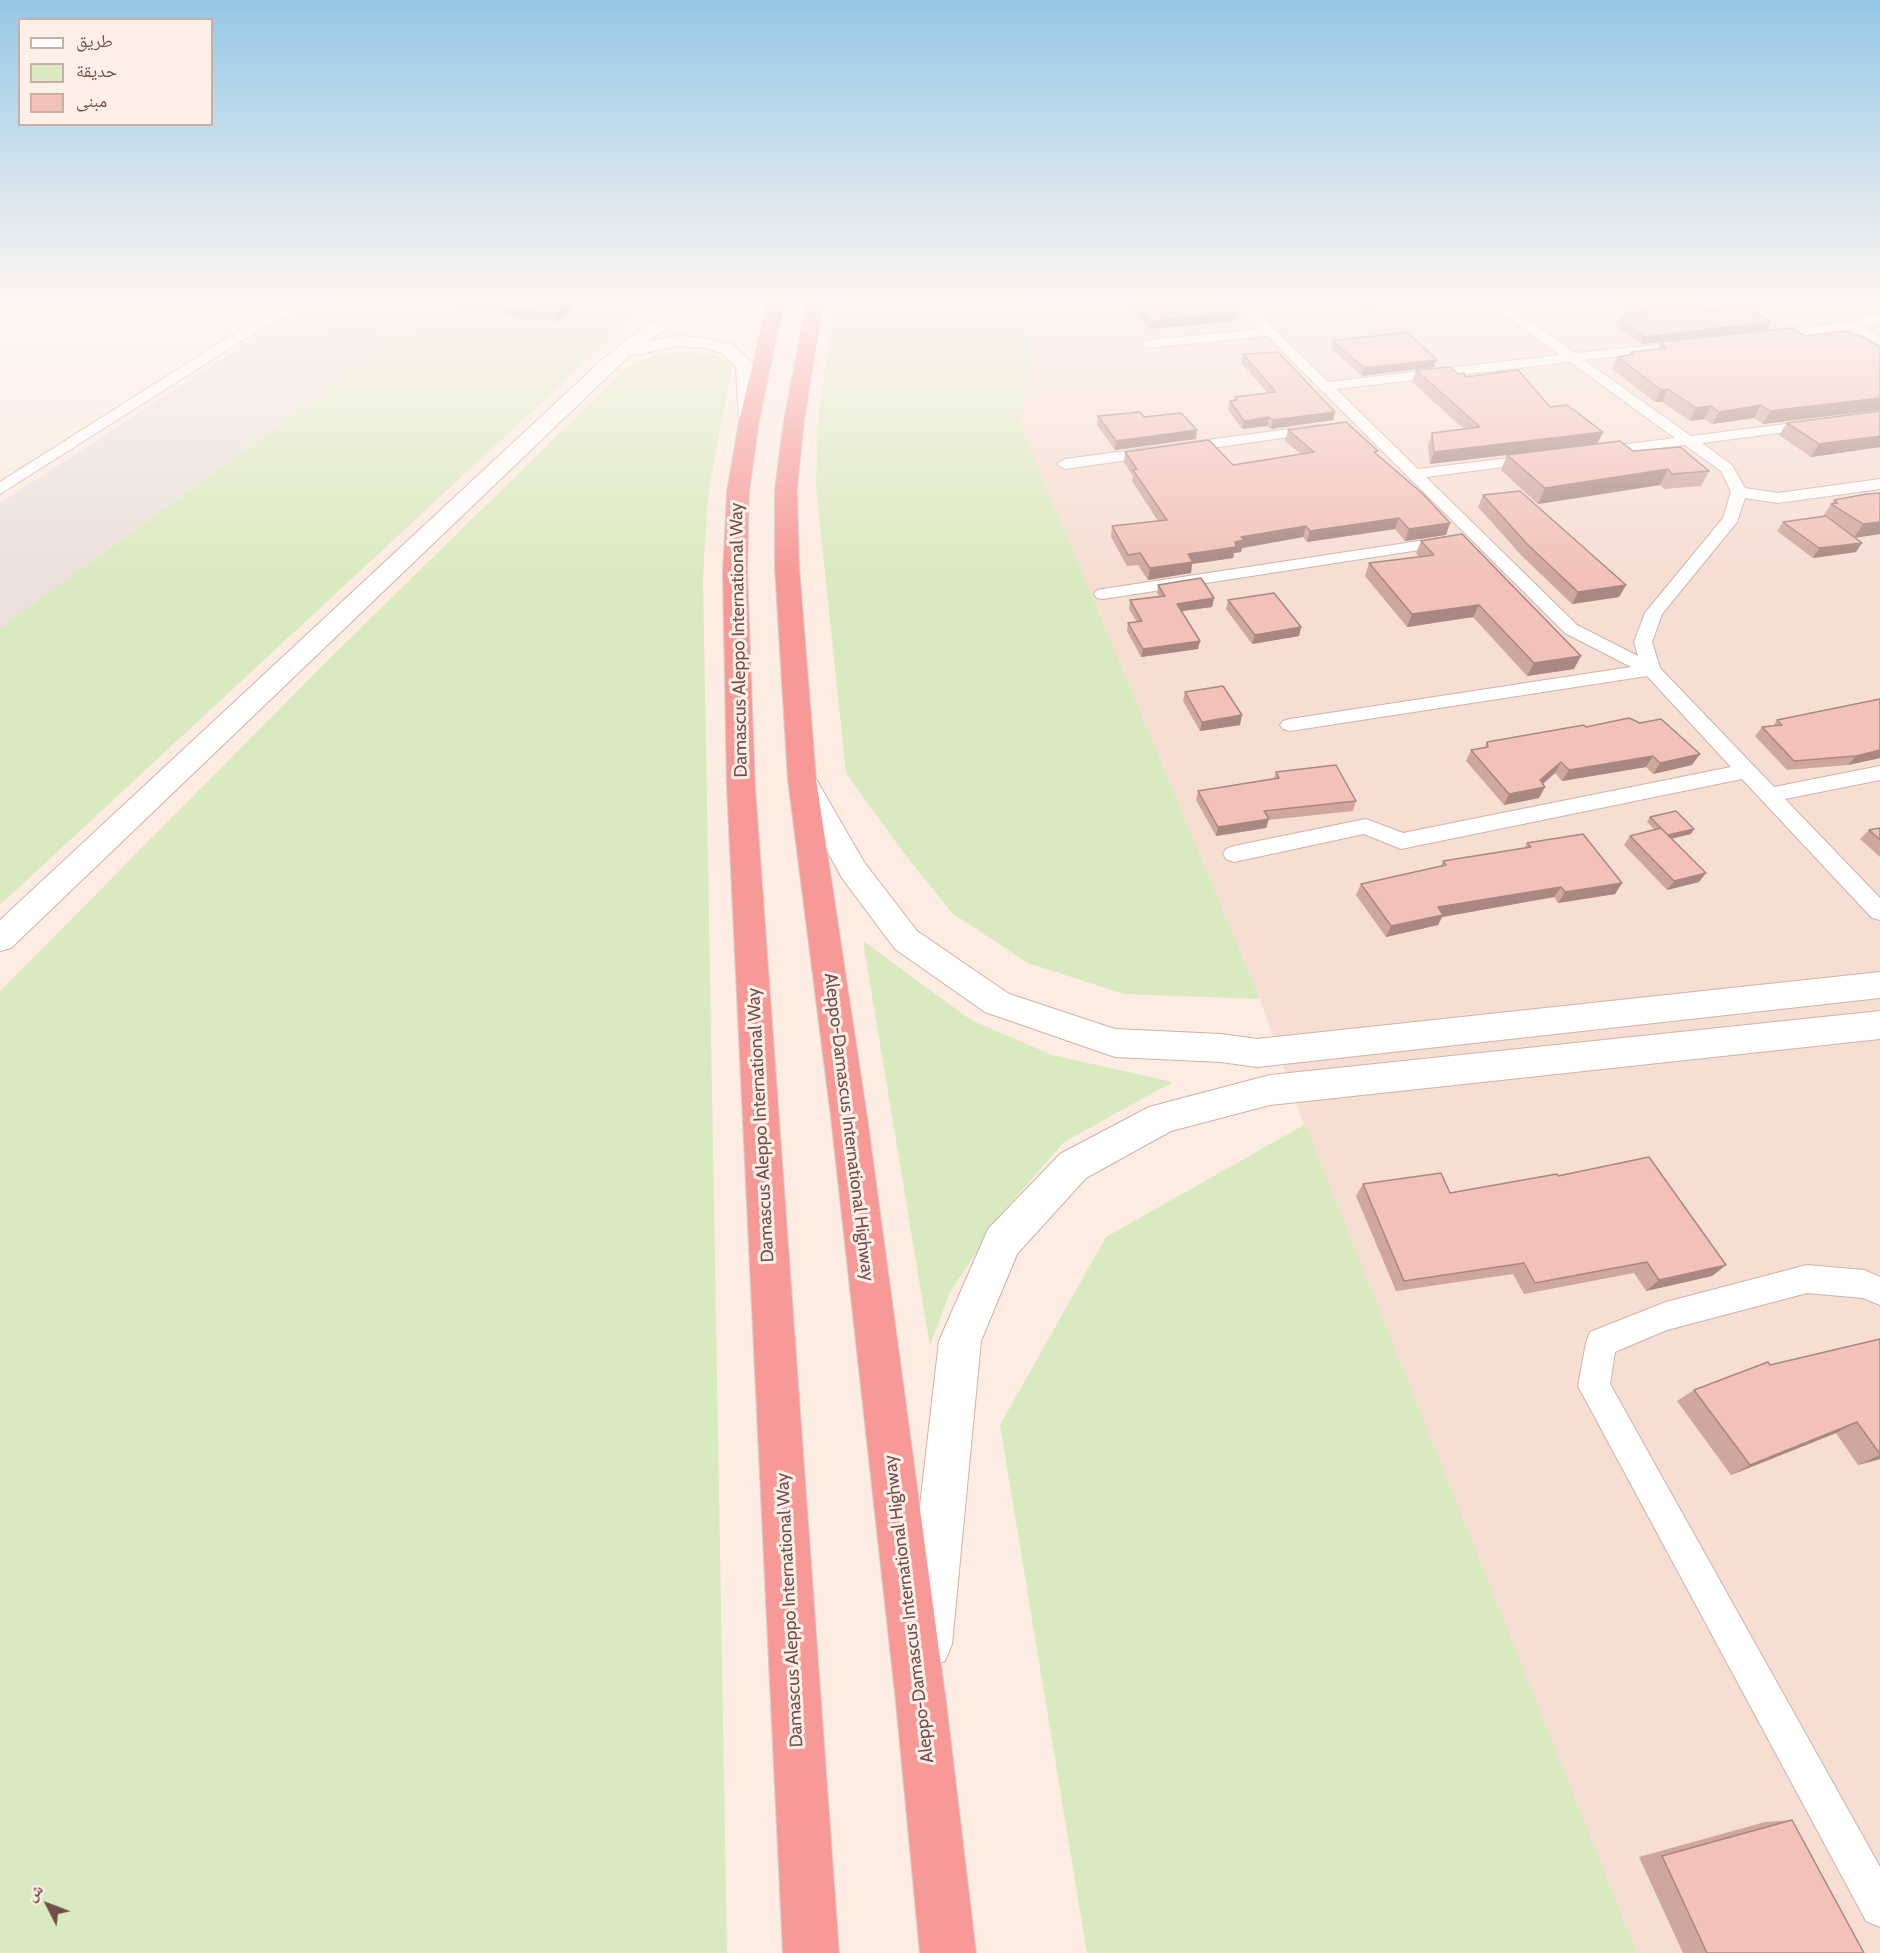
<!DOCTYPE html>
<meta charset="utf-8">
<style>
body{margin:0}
#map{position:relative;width:1880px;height:1953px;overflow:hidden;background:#fcece1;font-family:Cabin,"Noto Naskh Arabic",sans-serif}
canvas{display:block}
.legend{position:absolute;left:18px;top:18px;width:195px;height:108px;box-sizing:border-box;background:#fff0e7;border:2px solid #c7afa7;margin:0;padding:8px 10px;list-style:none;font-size:18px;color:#734e48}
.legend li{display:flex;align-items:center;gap:12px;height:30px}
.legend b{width:30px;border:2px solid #c7afa7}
.north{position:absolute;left:18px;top:1875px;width:60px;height:60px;-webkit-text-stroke:4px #fff0e7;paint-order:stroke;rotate:312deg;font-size:16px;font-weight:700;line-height:24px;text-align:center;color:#734e48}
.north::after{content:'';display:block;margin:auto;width:21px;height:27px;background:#734e48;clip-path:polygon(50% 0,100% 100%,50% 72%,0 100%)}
</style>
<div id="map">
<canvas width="1880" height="1953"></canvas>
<ul class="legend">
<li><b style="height:8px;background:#fff"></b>طريق</li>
<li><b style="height:16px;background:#daeac0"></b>حديقة</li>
<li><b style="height:16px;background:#f2c2b8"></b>مبنى</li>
</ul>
<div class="north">ش</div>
</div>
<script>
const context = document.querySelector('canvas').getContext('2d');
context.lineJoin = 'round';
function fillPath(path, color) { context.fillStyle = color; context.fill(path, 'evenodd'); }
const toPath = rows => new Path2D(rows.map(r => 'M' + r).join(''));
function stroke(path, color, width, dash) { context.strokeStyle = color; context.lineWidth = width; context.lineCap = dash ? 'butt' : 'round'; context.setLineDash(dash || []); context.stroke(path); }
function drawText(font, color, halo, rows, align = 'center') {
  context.font = font + ' Cabin,sans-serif'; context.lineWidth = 6; context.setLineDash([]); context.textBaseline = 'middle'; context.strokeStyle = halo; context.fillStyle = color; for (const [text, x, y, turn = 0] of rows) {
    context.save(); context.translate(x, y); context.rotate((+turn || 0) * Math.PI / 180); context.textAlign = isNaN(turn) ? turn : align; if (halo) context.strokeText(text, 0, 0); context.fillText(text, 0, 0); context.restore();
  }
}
fillPath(toPath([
 [1034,301,1880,301,1880,1953,1637,1953,1304,1125,1260,999,1021,426]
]), '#f6ded2');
fillPath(toPath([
 [313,308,419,322,0,628,0,503,258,336]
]), '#ebe0dc');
fillPath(toPath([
 [327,301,651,301,0,905,0,628,419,323,313,308],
 [835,301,1034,301,1021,426,1260,999,1124,994,1028,963,952,913,903,852,846,773,816,487,818,421],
 [316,313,393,323,368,340,290,331],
 [679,351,714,355,728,360,732,365,708,495,703,576,727,1953,0,1953,0,991,329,659,626,368,646,358],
 [863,941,971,1020,1052,1055,1173,1082,1064,1142,1004,1211,950,1292,930,1346],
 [1304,1125,1305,1125,1637,1953,1087,1953,1000,1425,1106,1237]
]), '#daeac0');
const street = toPath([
 [300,301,315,301,248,337,0,494,0,482,238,331,300,301],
 [1233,301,1246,301,1328,382,1560,355,1487,301,1501,301,1575,353,1694,341,1695,344,1694,347,1689,348,1584,360,1691,436,1880,412,1880,420,1702,443,1732,465,1745,488,1778,493,1880,479,1880,489,1778,503,1745,498,1737,522,1662,614,1652,642,1660,668,1774,787,1880,766,1880,780,1785,799,1880,898,1880,920,1872,918,1742,779,1401,849,1364,834,1234,862,1226,859,1223,854,1226,849,1234,846,1366,819,1403,833,1731,767,1647,676,1290,731,1283,729,1280,725,1283,721,1290,719,1631,667,1565,633,1267,336,1148,348,1142,344,1148,340,1260,329,1233,301],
 [1570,362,1675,438,1596,448,1589,452,1591,455,1596,456,1685,445,1721,471,1731,492,1723,518,1645,613,1634,642,1638,656,1577,625,1426,477,1534,463,1541,459,1539,456,1534,455,1418,469,1336,389,1570,362],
 [1880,313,1880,321,1864,327,1880,336,1880,345,1852,330,1765,340,1759,336,1765,332,1852,322,1880,313],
 [1319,425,1324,426,1326,429,1324,432,1065,469,1057,464,1065,459,1319,425],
 [1452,536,1458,538,1460,541,1458,544,1103,599,1097,598,1094,594,1097,590,1103,589,1452,536],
 [1807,1265,1864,1270,1880,1277,1880,1305,1863,1298,1807,1293,1667,1330,1615,1352,1610,1384,1880,1867,1880,1927,1866,1921,1578,1386,1586,1343,1590,1332,1666,1302,1807,1265]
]);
const secondary = toPath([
 [686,301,706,301,648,341,679,336,704,338,733,345,754,364,759,421,756,425,749,427,742,425,739,421,736,366,721,353,704,348,679,346,629,356,11,948,0,951,0,920,603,359,647,324,686,301],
 [802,770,812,772,864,862,917,931,1009,994,1115,1029,1221,1034,1257,1039,1880,972,1880,998,1257,1067,1221,1062,1115,1057,985,1012,895,949,842,878,788,779,792,772,802,770],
 [1880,1011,1880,1039,1270,1105,1171,1131,1086,1178,1017,1254,981,1341,952,1644,945,1661,928,1668,911,1661,904,1644,939,1341,988,1229,1060,1154,1149,1107,1270,1075,1880,1011]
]);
const highway = toPath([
 [768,301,784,301,759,421,749,492,747,573,755,787,839,1953,783,1953,727,787,723,573,727,492,739,421,768,301],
 [807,301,823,301,804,421,797,489,799,567,816,779,867,1117,946,1702,976,1953,920,1953,896,1702,831,1117,788,779,775,567,775,489,784,421,807,301]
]);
stroke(street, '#cfb3ab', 2);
stroke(secondary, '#d2b1a8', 2);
stroke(highway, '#d8cdcc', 2);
fillPath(street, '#fff');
fillPath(secondary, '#fff');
fillPath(highway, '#f79a97');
fillPath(toPath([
 [456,301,616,301,613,304,581,302,557,322,458,309,455,302],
 [1126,301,1223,301,1234,321,1150,329],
 [1319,301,1407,301,1365,306,1360,302,1325,305],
 [1615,301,1691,301,1707,310,1767,330,1641,344,1616,326,1620,318,1624,318,1625,314,1635,314],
 [1805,336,1854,336,1880,347,1880,410,1763,424,1754,418,1712,424,1704,419,1690,421,1662,402,1655,402,1612,369,1618,357,1629,355,1631,352,1657,349,1660,342],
 [1333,341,1437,360,1434,367,1362,376,1331,349],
 [1243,354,1335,412,1333,420,1271,429,1267,426,1242,429,1228,410,1230,401,1234,400,1235,397,1268,393,1241,363],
 [1416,370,1458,374,1550,407,1603,432,1597,444,1633,451,1709,471,1701,486,1664,489,1660,485,1538,504,1501,470,1507,455,1430,464,1428,446,1432,433,1464,429,1412,382],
 [1880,411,1880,447,1811,457,1779,435,1787,423],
 [1098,416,1144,417,1196,439,1115,450,1097,425],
 [1288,430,1377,454,1450,523,1446,535,1405,541,1395,529,1307,542,1303,537,1242,548,1241,552,1234,553,1233,558,1192,564,1191,573,1148,580,1138,565,1127,566,1111,537,1112,526,1158,521,1132,481,1133,476,1124,463,1125,452,1233,465,1301,454,1285,441],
 [1483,495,1626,585,1619,597,1572,604,1522,556,1478,507],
 [1834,500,1880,534,1855,537,1856,552,1813,558,1777,531,1783,522,1823,516],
 [1421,541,1574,669,1527,676,1473,617,1407,627,1365,576,1369,563,1419,557,1416,553],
 [1158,585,1214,598,1212,607,1182,611,1200,641,1198,649,1141,657,1127,631,1128,623,1137,622,1129,609,1130,600,1159,596,1157,593],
 [1228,600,1301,627,1299,636,1252,644,1226,609],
 [1185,692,1240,725,1200,731,1183,701],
 [1880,699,1880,758,1848,765,1787,770,1755,736,1762,727,1773,726,1777,720],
 [1586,727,1692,765,1653,774,1646,767,1562,781,1555,773,1543,784,1539,798,1504,805,1466,761,1471,750,1484,748,1487,742],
 [1276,772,1356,801,1353,811,1268,820,1266,828,1216,836,1196,800,1198,791,1274,778],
 [1650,817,1691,834,1671,839,1699,882,1667,890,1624,845,1630,836,1655,830,1647,822],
 [1880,828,1880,857,1860,839,1869,830],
 [1527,843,1622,883,1615,894,1558,903,1554,897,1442,917,1438,925,1386,937,1356,895,1361,884,1440,867,1443,861,1524,848],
 [1558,1176,1726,1265,1712,1276,1646,1291,1634,1273,1524,1294,1513,1274,1396,1291,1356,1196,1363,1184,1450,1193],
 [1880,1339,1880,1459,1858,1465,1836,1433,1731,1475,1677,1401,1694,1390,1770,1365],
 [1792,1820,1864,1953,1683,1953,1639,1857,1765,1822]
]), '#d0a79e');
fillPath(toPath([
 [571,301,581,301,581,302,557,322,555,314],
 [1326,301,1360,301,1360,302,1325,305],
 [1366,301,1407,301,1365,306],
 [1236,313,1234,321,1150,329,1151,321],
 [1771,322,1767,330,1641,344,1644,337],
 [1437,360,1434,367,1362,376,1364,368],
 [1668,389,1662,402,1655,402,1661,390],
 [1880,398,1880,410,1763,424,1770,411],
 [1761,405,1754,418,1712,424,1719,412],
 [1711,406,1704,419,1690,421,1696,408],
 [1335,412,1333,420,1271,429,1273,420],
 [1269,417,1267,426,1242,429,1244,421],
 [1197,430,1196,439,1115,450,1116,441],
 [1603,432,1597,444,1430,464,1434,452],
 [1880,436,1880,447,1811,457,1819,444],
 [1668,469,1660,485,1538,504,1545,488],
 [1399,518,1395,529,1307,542,1310,531],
 [1880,522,1880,534,1854,538,1863,524],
 [1450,523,1446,535,1405,541,1409,529],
 [1306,526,1303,537,1242,548,1241,552,1234,553,1233,558,1192,564,1191,573,1148,580,1150,568,1188,554,1235,542,1241,537],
 [1862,543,1856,552,1813,558,1819,548],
 [1626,585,1619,597,1572,604,1578,592],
 [1214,598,1212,607,1175,612,1177,604],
 [1479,605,1473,617,1407,627,1412,614],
 [1301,627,1299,636,1252,644,1255,635],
 [1200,641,1198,649,1141,657,1143,649],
 [1581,656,1574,669,1527,676,1534,663],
 [1242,715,1240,725,1200,731,1202,722],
 [1880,750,1880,758,1848,765,1856,756],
 [1700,754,1692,765,1653,774,1660,763],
 [1653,756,1646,767,1562,781,1569,770],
 [1561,762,1555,773,1538,788,1545,787,1539,798,1504,805,1509,794,1540,780],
 [1269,819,1266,828,1216,836,1218,827],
 [1694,829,1691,834,1665,840,1668,835],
 [1706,873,1699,882,1667,890,1674,881],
 [1622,883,1615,894,1558,903,1565,892],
 [1561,887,1554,897,1442,917,1438,925,1386,937,1391,926,1438,907],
 [1726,1265,1712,1276,1646,1291,1659,1280],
 [1857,1422,1836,1433,1731,1475,1750,1465],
 [1880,1455,1880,1459,1858,1465]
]), '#a98881');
const building = toPath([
 [456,301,571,301,555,314,455,302,456,301],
 [1134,301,1223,301,1236,313,1151,321,1134,301],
 [1630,301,1691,301,1707,310,1744,306,1771,322,1644,337,1620,318,1629,317,1625,314,1648,313,1630,301],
 [1791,328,1805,336,1845,331,1854,336,1859,335,1880,347,1880,398,1770,411,1761,405,1719,412,1711,406,1696,408,1668,389,1661,390,1618,357,1634,354,1631,352,1667,348,1660,342,1791,328],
 [1407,332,1437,360,1364,368,1333,341,1407,332],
 [1278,352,1335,412,1273,420,1269,417,1244,421,1230,401,1237,400,1235,397,1276,392,1243,354,1278,352],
 [1450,367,1458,374,1464,373,1465,377,1518,370,1550,407,1567,405,1603,432,1434,452,1432,433,1480,427,1416,370,1450,367],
 [1880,411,1880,436,1819,444,1787,423,1880,411],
 [1140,412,1144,417,1181,413,1197,430,1116,441,1098,416,1140,412],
 [1346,422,1378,451,1374,452,1423,494,1450,523,1409,529,1399,518,1310,531,1306,526,1241,537,1244,540,1235,542,1236,547,1188,554,1193,562,1150,568,1140,553,1128,555,1112,526,1167,520,1133,470,1137,469,1125,452,1209,440,1233,465,1314,452,1288,430,1346,422],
 [1620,441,1633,451,1680,447,1709,471,1672,474,1668,469,1545,488,1507,455,1620,441],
 [1520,491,1626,585,1578,592,1527,544,1483,495,1520,491],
 [1880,493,1880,522,1863,524,1831,504,1838,503,1834,500,1867,494,1880,493],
 [1826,516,1862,543,1819,548,1783,522,1826,516],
 [1462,534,1581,656,1534,663,1479,605,1412,614,1369,563,1434,555,1421,541,1462,534],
 [1201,578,1214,598,1177,604,1200,641,1143,649,1128,623,1142,621,1130,600,1165,596,1158,585,1201,578],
 [1274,593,1301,627,1255,635,1228,600,1274,593],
 [1223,686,1242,715,1202,722,1185,692,1223,686],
 [1880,699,1880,750,1856,756,1794,761,1762,727,1782,725,1777,720,1880,699],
 [1629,718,1640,723,1661,719,1700,754,1660,763,1653,756,1569,770,1561,762,1540,780,1545,787,1509,794,1471,750,1488,747,1487,742,1584,725,1586,727,1629,718],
 [1336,765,1356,801,1264,811,1269,819,1218,827,1198,791,1279,778,1276,772,1336,765],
 [1676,811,1694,829,1668,835,1650,817,1676,811],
 [1661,828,1706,873,1674,881,1630,836,1661,828],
 [1880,828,1880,840,1869,830,1880,828],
 [1583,834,1622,883,1565,892,1561,887,1438,907,1443,915,1391,926,1361,884,1446,865,1443,861,1531,847,1527,843,1583,834],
 [1649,1157,1726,1265,1659,1280,1647,1262,1535,1283,1524,1263,1404,1281,1363,1184,1441,1173,1450,1193,1557,1174,1558,1176,1649,1157],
 [1880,1339,1880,1454,1857,1422,1750,1465,1694,1390,1768,1362,1770,1365,1880,1339],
 [1792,1820,1864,1953,1707,1953,1662,1856,1792,1820]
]);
fillPath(building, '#f2c2b8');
stroke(building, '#a98881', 1.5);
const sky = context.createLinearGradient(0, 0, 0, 574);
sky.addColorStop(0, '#94c8e6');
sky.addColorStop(0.52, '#fef6f2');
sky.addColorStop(1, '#fef6f200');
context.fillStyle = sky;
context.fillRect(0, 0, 1880, 574);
drawText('18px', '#734e48', '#fff0e7', [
 ["Damascus Aleppo International Way",739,640,-91],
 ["Damascus Aleppo International Way",761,1125,-93],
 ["Aleppo-Damascus International Highway",849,1127,83],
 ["Aleppo-Damascus International Highway",909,1609,-97],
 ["Damascus Aleppo International Way",790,1610,-93]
]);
</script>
